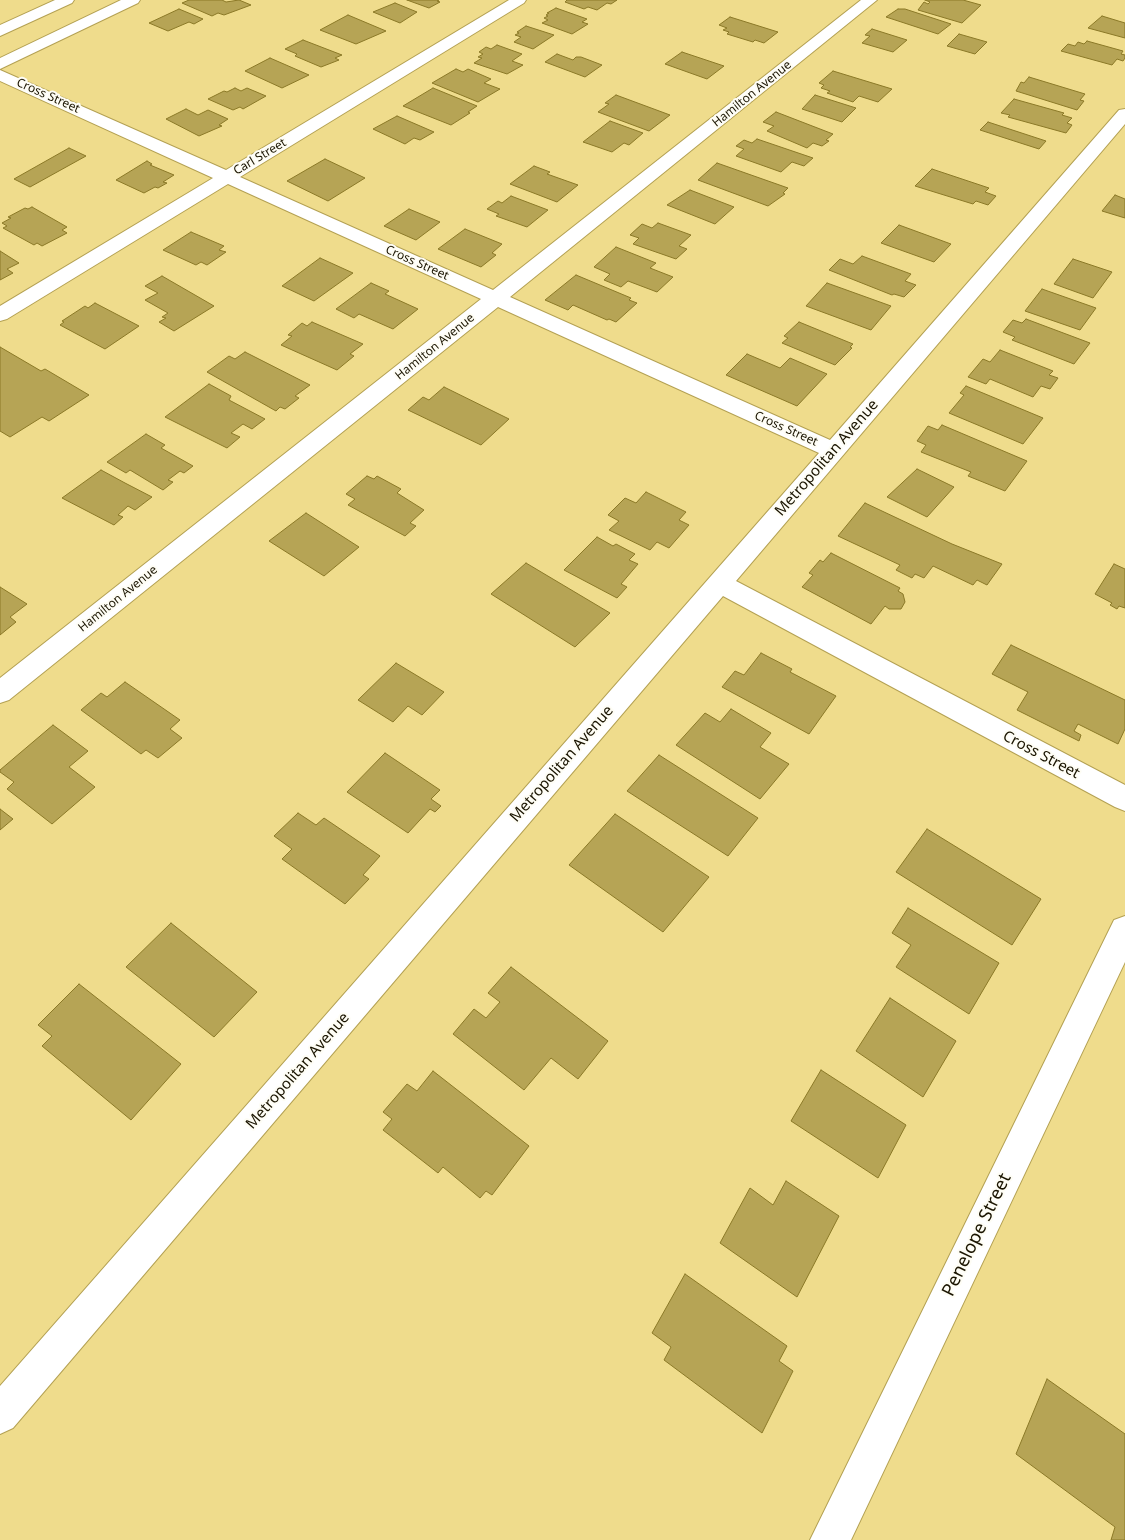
<!DOCTYPE html>
<style>
body{margin:0}
canvas{display:block;background:#efdc8c}
</style>
<canvas width="1125" height="1540"></canvas>
<script>
const context = document.querySelector('canvas').getContext('2d');
context.lineJoin = 'round';
function fillPath(path, color) { context.fillStyle = color; context.fill(path, 'evenodd'); }
const toPath = rows => new Path2D(rows.map(r => 'M' + r).join(''));
function stroke(path, color, width, dash) { context.strokeStyle = color; context.lineWidth = width; context.lineCap = dash ? 'butt' : 'round'; context.setLineDash(dash || []); context.stroke(path); }
function drawText(font, color, halo, rows, align = 'center') {
  context.font = font + ' "Noto Sans",sans-serif'; context.lineWidth = 4; context.setLineDash([]); context.textBaseline = 'middle'; context.strokeStyle = halo; context.fillStyle = color; for (const [text, x, y, turn = 0] of rows) {
    context.save(); context.translate(x, y); context.rotate((+turn || 0) * Math.PI / 180); context.textAlign = isNaN(turn) ? turn : align; if (halo) context.strokeText(text, 0, 0); context.fillText(text, 0, 0); context.restore();
  }
}
const building = toPath([
 [189,0,222,0,226,2,239,0,251,5,224,15,218,13,212,16,182,3,189,0],
 [407,0,439,0,437,1,440,2,429,8,407,0],
 [567,0,617,0,611,4,607,3,597,10,588,7,584,9,565,2,567,0],
 [925,0,963,0,981,5,962,23,918,10,924,2,928,4,930,2,925,0],
 [395,3,417,12,400,23,373,12,395,3],
 [556,8,587,19,582,22,588,24,572,34,542,23,548,20,544,18,548,16,546,15,549,13,547,13,556,8],
 [179,9,203,19,194,24,189,22,168,31,149,23,179,9],
 [898,9,905,9,951,24,938,34,886,17,898,9],
 [348,15,386,31,356,44,320,30,348,15],
 [1102,16,1125,23,1125,38,1088,28,1102,16],
 [730,17,778,32,764,43,755,40,753,42,727,34,729,32,723,30,727,28,719,25,730,17],
 [526,26,554,35,533,49,514,42,521,37,515,35,519,33,517,32,526,26],
 [872,29,907,40,893,52,862,43,870,36,865,35,872,29],
 [959,34,987,42,975,54,947,46,959,34],
 [303,40,342,55,335,58,339,60,321,67,295,56,297,54,285,49,303,40],
 [1087,41,1123,51,1121,54,1125,55,1125,58,1123,61,1117,59,1112,65,1061,51,1068,44,1075,46,1078,42,1084,44,1087,41],
 [497,45,522,54,512,61,523,65,507,74,474,63,482,58,478,57,483,54,479,52,486,47,491,49,497,45],
 [682,52,724,66,707,79,665,64,682,52],
 [557,54,573,60,576,57,581,57,602,65,585,77,545,62,557,54],
 [270,58,309,75,282,88,245,71,270,58],
 [456,69,463,72,468,69,491,79,484,83,500,89,478,102,432,83,456,69],
 [833,71,892,89,878,102,859,96,853,102,827,93,830,91,821,88,824,85,819,83,833,71],
 [1029,77,1085,94,1080,100,1084,101,1077,110,1016,91,1021,82,1024,83,1029,77],
 [235,88,241,91,247,88,266,96,243,109,240,107,233,110,208,99,224,91,227,92,235,88],
 [433,88,477,106,468,112,470,113,451,125,403,106,433,88],
 [616,95,670,115,649,131,598,112,609,104,605,103,616,95],
 [815,95,856,108,842,122,802,109,815,95],
 [1014,99,1064,113,1062,115,1072,118,1067,123,1072,125,1066,133,1008,117,1010,115,1001,113,1014,99],
 [186,109,198,115,208,110,228,119,219,125,222,126,199,136,166,119,186,109],
 [776,112,833,134,826,140,829,141,822,146,813,143,807,148,767,131,774,126,763,122,776,112],
 [397,116,434,132,420,140,414,138,405,144,373,129,397,116],
 [610,121,643,133,629,145,624,143,612,152,583,142,610,121],
 [988,122,1046,141,1039,149,980,130,988,122],
 [757,139,813,158,804,166,792,162,781,172,736,156,744,149,736,146,744,140,752,143,757,139],
 [69,148,86,156,30,187,14,179,69,148],
 [325,159,365,178,328,201,287,181,325,159],
 [147,161,152,164,150,165,174,175,163,182,167,183,158,188,155,187,144,193,116,180,147,161],
 [717,163,788,188,783,193,785,194,768,206,698,180,717,163],
 [534,166,550,172,547,174,578,185,557,202,510,184,534,166],
 [932,169,989,188,985,192,996,196,988,205,976,201,973,204,915,186,932,169],
 [690,190,734,207,715,224,667,205,690,190],
 [1115,195,1125,199,1125,218,1102,211,1115,195],
 [511,196,548,210,527,227,496,216,499,214,487,209,498,201,502,203,511,196],
 [32,207,67,227,62,230,67,233,42,246,37,243,34,245,3,228,7,226,2,223,11,218,8,217,25,208,28,209,32,207],
 [409,209,440,222,416,240,384,226,409,209],
 [658,223,691,235,679,246,687,249,676,259,633,244,639,238,630,235,642,224,652,228,658,223],
 [899,225,951,244,934,262,881,243,899,225],
 [465,229,502,244,492,253,496,255,481,267,438,249,465,229],
 [191,232,224,246,219,250,226,252,207,265,201,262,196,265,163,250,191,232],
 [616,247,656,263,650,268,673,277,657,292,628,281,621,287,604,280,610,274,594,267,616,247],
 [0,251,19,263,7,269,13,273,0,280,0,251],
 [862,256,911,274,905,281,916,285,904,297,894,294,892,295,829,270,840,259,853,264,862,256],
 [320,258,353,273,314,301,282,286,320,258],
 [1073,259,1112,272,1093,298,1054,284,1073,259],
 [576,275,631,298,629,300,637,303,616,322,609,319,607,320,573,305,568,310,545,300,576,275],
 [162,276,214,306,174,331,159,322,166,318,162,317,168,313,145,300,158,293,145,286,162,276],
 [371,283,389,291,385,294,418,309,393,329,359,314,354,318,336,309,371,283],
 [827,283,891,306,871,330,806,306,827,283],
 [1042,289,1096,308,1080,330,1025,311,1042,289],
 [95,303,139,326,105,349,60,325,64,322,62,321,85,306,88,308,95,303],
 [1026,319,1090,343,1074,364,1012,340,1015,337,1003,332,1013,320,1022,323,1026,319],
 [312,322,363,344,350,354,354,356,337,370,281,345,292,336,288,335,302,323,307,326,312,322],
 [799,322,853,344,850,347,852,348,835,365,782,343,788,338,784,336,799,322],
 [0,347,41,371,45,369,89,395,49,421,42,417,10,437,0,431,0,347],
 [1000,350,1053,371,1049,375,1058,378,1050,389,1041,386,1033,397,990,379,986,384,968,377,983,359,990,362,1000,350],
 [245,352,310,385,295,396,299,398,285,409,280,407,276,411,207,372,229,356,235,359,245,352],
 [747,354,780,368,790,358,827,374,797,406,726,375,747,354],
 [209,384,231,396,229,400,265,419,252,429,243,424,231,433,240,437,227,448,165,417,209,384],
 [966,386,1043,418,1023,444,949,413,964,395,960,393,966,386],
 [444,387,509,419,481,445,408,410,423,397,429,400,444,387],
 [942,425,1027,461,1005,491,968,476,971,472,921,452,926,445,917,441,928,426,938,430,942,425],
 [146,434,165,445,161,448,193,466,184,473,180,471,168,480,173,482,163,490,130,470,126,473,107,462,146,434],
 [917,469,954,487,927,517,887,497,917,469],
 [101,470,125,483,152,497,135,510,128,506,118,515,123,517,114,525,62,498,101,470],
 [367,476,374,479,377,476,401,489,397,493,424,510,410,523,416,526,405,536,348,505,355,499,346,494,367,476],
 [646,492,686,512,679,520,689,525,669,548,657,542,650,550,609,530,619,521,608,515,625,498,636,503,646,492],
 [865,503,952,544,1002,564,987,585,977,580,973,585,933,566,924,578,915,574,912,578,896,570,900,565,838,536,865,503],
 [306,513,359,547,324,576,269,541,306,513],
 [597,537,613,546,616,544,635,554,629,560,638,564,621,584,627,587,617,598,564,570,597,537],
 [831,553,900,588,898,591,903,594,905,602,901,609,889,609,885,606,871,624,802,587,813,575,809,573,820,560,823,562,831,553],
 [526,563,610,613,575,647,491,594,526,563],
 [1114,564,1125,569,1125,608,1119,606,1117,609,1110,605,1112,603,1095,594,1114,564],
 [0,587,27,604,10,617,16,622,0,635,0,587],
 [1011,645,1125,700,1125,729,1118,744,1078,724,1074,731,1081,735,1079,741,1017,710,1028,692,992,674,1011,645],
 [761,653,792,669,790,672,836,696,809,734,722,687,735,671,744,675,761,653],
 [396,663,444,692,422,715,408,706,393,722,358,700,396,663],
 [125,682,180,720,170,729,182,738,158,758,146,750,141,754,81,710,101,693,107,697,125,682],
 [731,709,771,733,760,747,789,764,760,799,676,745,705,713,720,722,731,709],
 [53,725,88,751,69,767,95,787,52,824,7,789,14,782,0,772,0,770,53,725],
 [385,753,440,790,431,799,441,806,435,812,430,809,408,833,347,792,385,753],
 [659,755,758,818,728,856,627,791,659,755],
 [0,809,13,819,0,830,0,809],
 [298,813,316,825,324,818,380,856,363,875,369,879,345,904,282,859,292,849,274,836,298,813],
 [615,814,709,877,663,932,569,865,615,814],
 [927,829,1041,899,1012,945,896,872,927,829],
 [908,908,999,963,969,1014,896,967,911,945,892,933,908,908],
 [171,923,257,992,214,1037,126,967,171,923],
 [511,967,608,1041,578,1079,551,1058,524,1090,453,1034,474,1009,486,1018,500,1002,488,993,511,967],
 [79,984,181,1064,131,1120,42,1046,52,1036,38,1025,79,984],
 [890,998,956,1041,923,1097,856,1051,890,998],
 [821,1070,906,1125,878,1178,791,1121,821,1070],
 [433,1071,529,1146,492,1195,486,1191,480,1198,443,1167,438,1173,383,1130,392,1119,383,1112,407,1084,417,1091,433,1071],
 [786,1181,839,1216,797,1297,720,1243,750,1188,773,1205,786,1181],
 [685,1274,787,1346,779,1361,793,1371,762,1433,664,1360,671,1347,652,1333,685,1274],
 [1047,1379,1125,1434,1125,1540,1111,1540,1115,1527,1016,1454,1047,1379]
]);
fillPath(building, '#b6a455');
stroke(building, '#8b7927', 1);
const street = toPath([
 [121,0,140,0,138,3,0,69,0,58,121,0],
 [509,0,526,0,524,3,240,177,493,290,861,0,877,0,510,297,830,440,1119,110,1125,109,1125,124,736,581,1125,785,1125,811,1115,807,723,596,13,1428,0,1434,0,1386,819,453,498,307,9,700,0,703,0,678,481,299,228,184,7,319,0,321,0,306,213,178,0,81,0,70,226,170,509,0],
 [1125,916,1125,962,851,1540,810,1540,1114,920,1125,916]
]);
const secondary = toPath([
 [55,0,74,0,72,3,0,36,0,25,55,0]
]);
stroke(street, '#b4a153', 2);
stroke(secondary, '#b4a153', 2);
fillPath(street, '#fff');
fillPath(secondary, '#fff');
drawText('12px', '#1a1400', '#fefdf5', [
 ["Hamilton Avenue",752,94,-39],
 ["Cross Street",48,96,24],
 ["Carl Street",260,157,-31],
 ["Cross Street",417,263,24],
 ["Hamilton Avenue",435,347,-39],
 ["Cross Street",786,429,24],
 ["Hamilton Avenue",118,599,-39]
]);
drawText('15px', '#1a1400', '#fefdf5', [
 ["Metropolitan Avenue",827,458,-49],
 ["Cross Street",1041,755,28],
 ["Metropolitan Avenue",562,764,-49],
 ["Metropolitan Avenue",298,1071,-49]
]);
drawText('18px', '#1a1400', '#fefdf5', [
 ["Penelope Street",977,1235,-64]
]);
</script>
